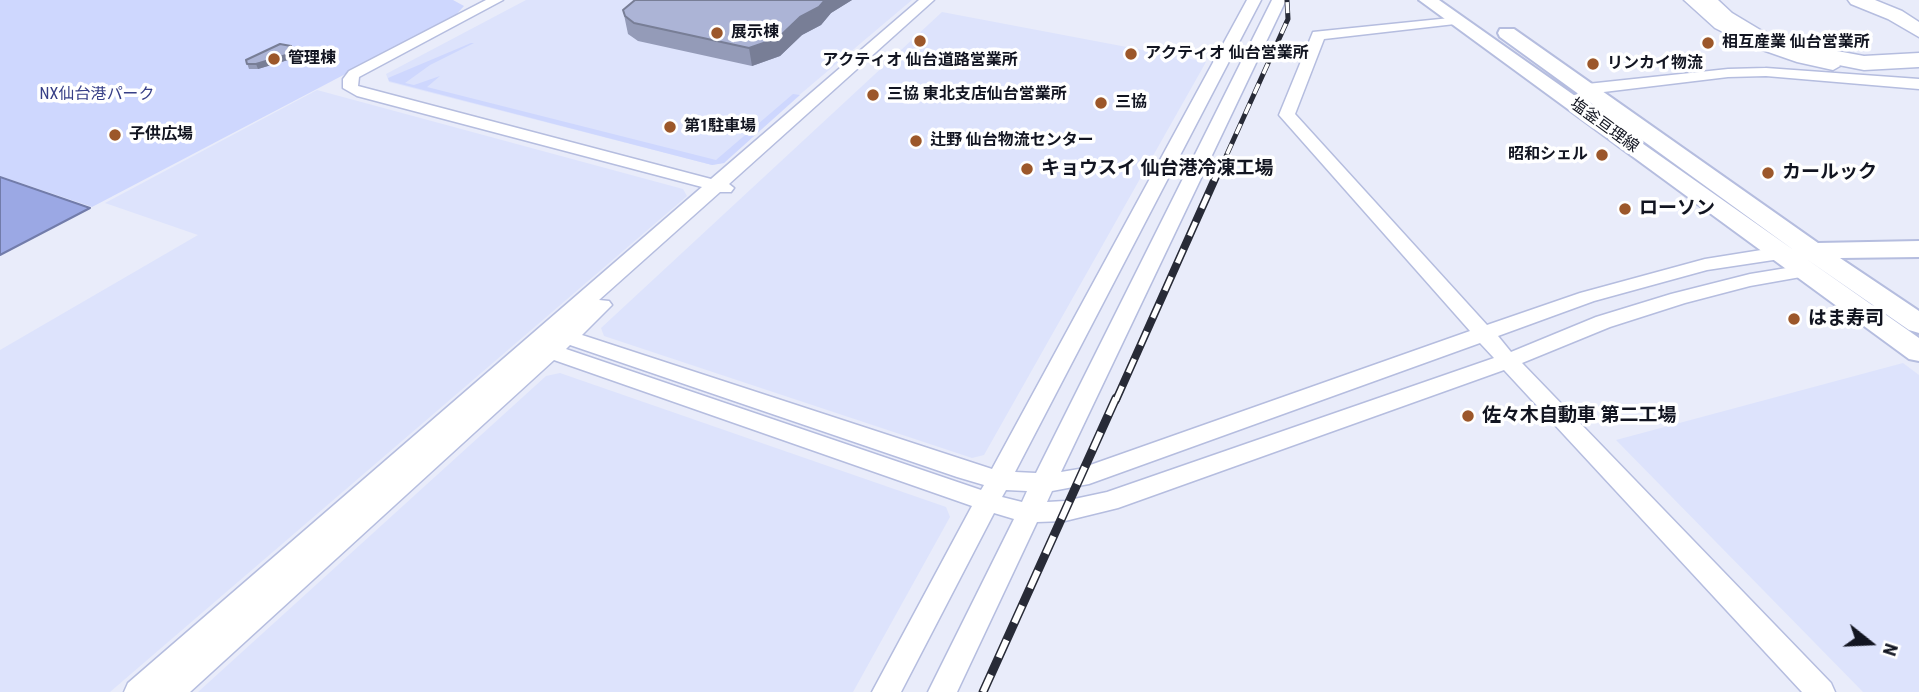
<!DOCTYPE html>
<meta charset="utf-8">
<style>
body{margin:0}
#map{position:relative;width:1919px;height:692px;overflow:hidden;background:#e9ecfa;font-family:"Roboto Condensed",sans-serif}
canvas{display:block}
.north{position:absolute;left:1835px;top:608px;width:70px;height:70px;-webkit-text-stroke:5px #fff;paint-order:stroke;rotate:108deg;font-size:19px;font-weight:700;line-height:28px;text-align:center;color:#121521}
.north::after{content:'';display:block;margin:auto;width:24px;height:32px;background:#121521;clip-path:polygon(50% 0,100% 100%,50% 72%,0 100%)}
</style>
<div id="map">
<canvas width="1919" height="692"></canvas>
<div class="north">N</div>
</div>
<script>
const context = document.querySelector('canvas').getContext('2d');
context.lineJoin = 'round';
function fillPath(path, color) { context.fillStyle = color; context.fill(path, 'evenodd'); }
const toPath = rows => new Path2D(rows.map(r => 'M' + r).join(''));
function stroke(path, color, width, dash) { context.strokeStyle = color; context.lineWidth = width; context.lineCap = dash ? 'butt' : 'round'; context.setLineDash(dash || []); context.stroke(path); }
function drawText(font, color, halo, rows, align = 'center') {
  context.font = font + ' "Roboto Condensed","Noto Sans JP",sans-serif'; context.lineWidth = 7; context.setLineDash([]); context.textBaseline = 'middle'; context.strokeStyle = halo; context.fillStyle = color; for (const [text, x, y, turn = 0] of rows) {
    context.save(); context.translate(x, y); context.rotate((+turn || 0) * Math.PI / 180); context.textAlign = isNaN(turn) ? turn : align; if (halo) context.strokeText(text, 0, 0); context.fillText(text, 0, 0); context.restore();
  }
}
fillPath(toPath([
 [526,0,912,0,746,140,724,163,712,165,389,82,386,74],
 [942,12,1206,62,984,455,972,458,604,336,601,328],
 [317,90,683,189,687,196,110,692,0,692,0,350,198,235,105,203],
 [1903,363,1919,375,1919,692,1863,692,1616,440],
 [560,373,946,507,950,517,853,692,198,692,546,376]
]), '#dde3fc');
fillPath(toPath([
 [0,0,453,0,464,6,454,17,92,207,0,176],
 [471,43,474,43,430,65,405,83,414,85,440,76,427,87,716,160,793,94,800,95,724,163,712,165,389,81,388,78]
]), '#ced7fe');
const water = toPath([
 [0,177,90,208,0,255,0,177]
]);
fillPath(water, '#9ba8e4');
stroke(water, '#727caa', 2);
const minor = toPath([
 [486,0,503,0,359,77,358,86,711,179,919,0,934,0,729,184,734,188,731,192,720,192,599,300,609,301,612,305,582,335,992,469,1247,0,1261,0,1015,472,1036,473,1272,0,1286,0,1061,472,1079,469,1470,331,1279,115,1313,32,1460,17,1460,23,1455,24,1324,39,1295,114,1487,325,1580,293,1705,259,1780,247,1789,253,1780,259,1707,270,1594,301,1498,336,1511,352,1596,317,1671,294,1750,274,1805,265,1812,267,1815,271,1812,275,1750,286,1685,303,1610,327,1522,363,1831,683,1835,692,1802,692,1504,370,1118,508,1065,521,1037,522,957,692,928,692,1014,519,994,513,901,692,872,692,972,506,554,360,190,692,124,692,128,683,702,187,357,96,343,88,343,79,349,71,486,0],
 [1480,343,1494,358,1107,492,1065,501,1047,502,1052,491,1089,484,1480,343],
 [570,345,957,477,984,485,981,490,566,349,570,345],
 [1006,490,1027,491,1022,502,1002,497,1006,490],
 [1684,0,1699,0,1725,22,1761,40,1801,55,1838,63,1840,66,1833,70,1797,62,1751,46,1715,28,1684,0],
 [1766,68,1919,79,1919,89,1766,76,1728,77,1587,94,1579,89,1587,84,1728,69,1766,68]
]);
const major = toPath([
 [1419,0,1439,0,1795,251,1500,37,1498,33,1500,29,1514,29,1818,243,1919,241,1919,257,1840,258,1919,311,1919,333,1909,330,1805,258,1919,338,1919,361,1909,359,1419,0]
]);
const highway = toPath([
 [1697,0,1718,0,1732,13,1762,31,1810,46,1864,56,1919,53,1919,67,1864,70,1798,57,1748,39,1718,21,1697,0],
 [1848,0,1875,0,1902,11,1919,22,1919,37,1888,19,1851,4,1848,0]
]);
stroke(minor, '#b5bddf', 3);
stroke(major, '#b5bddf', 4);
stroke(highway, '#b5bddf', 3);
fillPath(minor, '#fff');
fillPath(major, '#fff');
fillPath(highway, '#fff');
const railFar2 = toPath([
 [1218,174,1288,19,1287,0]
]);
const railFar1 = toPath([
 [1116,400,1218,172]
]);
const rail = toPath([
 [983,692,1116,398]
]);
stroke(railFar2, '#282b37', 5);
stroke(railFar1, '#282b37', 8);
stroke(rail, '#282b37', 9);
stroke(railFar2, '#fff', 3.5, [11]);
stroke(railFar1, '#fff', 5, [15]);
stroke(rail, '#fff', 6, [19]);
fillPath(toPath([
 [635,0,852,0,831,13,821,25,802,35,780,56,752,66,638,41,628,34,623,10],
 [291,46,293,51,288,60,258,69,249,69,246,60]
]), '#949bb8');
fillPath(toPath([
 [825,0,852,0,831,13,821,25,802,35,780,56,752,66,749,48,800,17],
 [291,46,293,51,288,60,258,69,256,64]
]), '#787e96');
const building = toPath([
 [635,0,825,0,819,7,800,17,778,38,749,48,634,23,625,16,623,10,635,0],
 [280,44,291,46,286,55,256,64,247,64,246,60,280,44]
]);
fillPath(building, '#acb4d6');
stroke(building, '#787e96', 2);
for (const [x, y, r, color] of [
 [717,33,7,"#9c572a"],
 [920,41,7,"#9c572a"],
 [1708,43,7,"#9c572a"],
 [1131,54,7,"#9c572a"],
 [274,59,7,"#9c572a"],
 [1593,64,7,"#9c572a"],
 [873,95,7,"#9c572a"],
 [1101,103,7,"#9c572a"],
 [670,127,7,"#9c572a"],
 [115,135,7,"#9c572a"],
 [916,141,7,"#9c572a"],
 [1602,155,7,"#9c572a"],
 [1027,169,7,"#9c572a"],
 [1768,173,7,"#9c572a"],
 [1625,209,7,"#9c572a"],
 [1794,319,7,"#9c572a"],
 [1468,416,7,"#9c572a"]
]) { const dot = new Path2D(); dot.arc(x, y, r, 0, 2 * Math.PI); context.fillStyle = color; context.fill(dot); stroke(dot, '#fff', 2.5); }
drawText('bold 16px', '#121521', '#fff', [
 ["展示棟",731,33],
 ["相互産業 仙台営業所",1722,43],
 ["アクティオ 仙台営業所",1145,54],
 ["管理棟",288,59],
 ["アクティオ 仙台道路営業所",920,61,"center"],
 ["リンカイ物流",1607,64],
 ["三協 東北支店仙台営業所",887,95],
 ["三協",1115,103],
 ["第1駐車場",684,127],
 ["子供広場",129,135],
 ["辻野 仙台物流センター",930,141],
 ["昭和シェル",1588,155,"right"]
], 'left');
drawText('16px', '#373f87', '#fff', [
 ["NX仙台港パーク",97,95]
]);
drawText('16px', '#121521', '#fff', [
 ["塩釜亘理線",1604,126,36]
]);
drawText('bold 19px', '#121521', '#fff', [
 ["キョウスイ 仙台港冷凍工場",1041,169],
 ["カールック",1782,173],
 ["ローソン",1639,209],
 ["はま寿司",1808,319],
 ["佐々木自動車 第二工場",1482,416]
], 'left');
</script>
